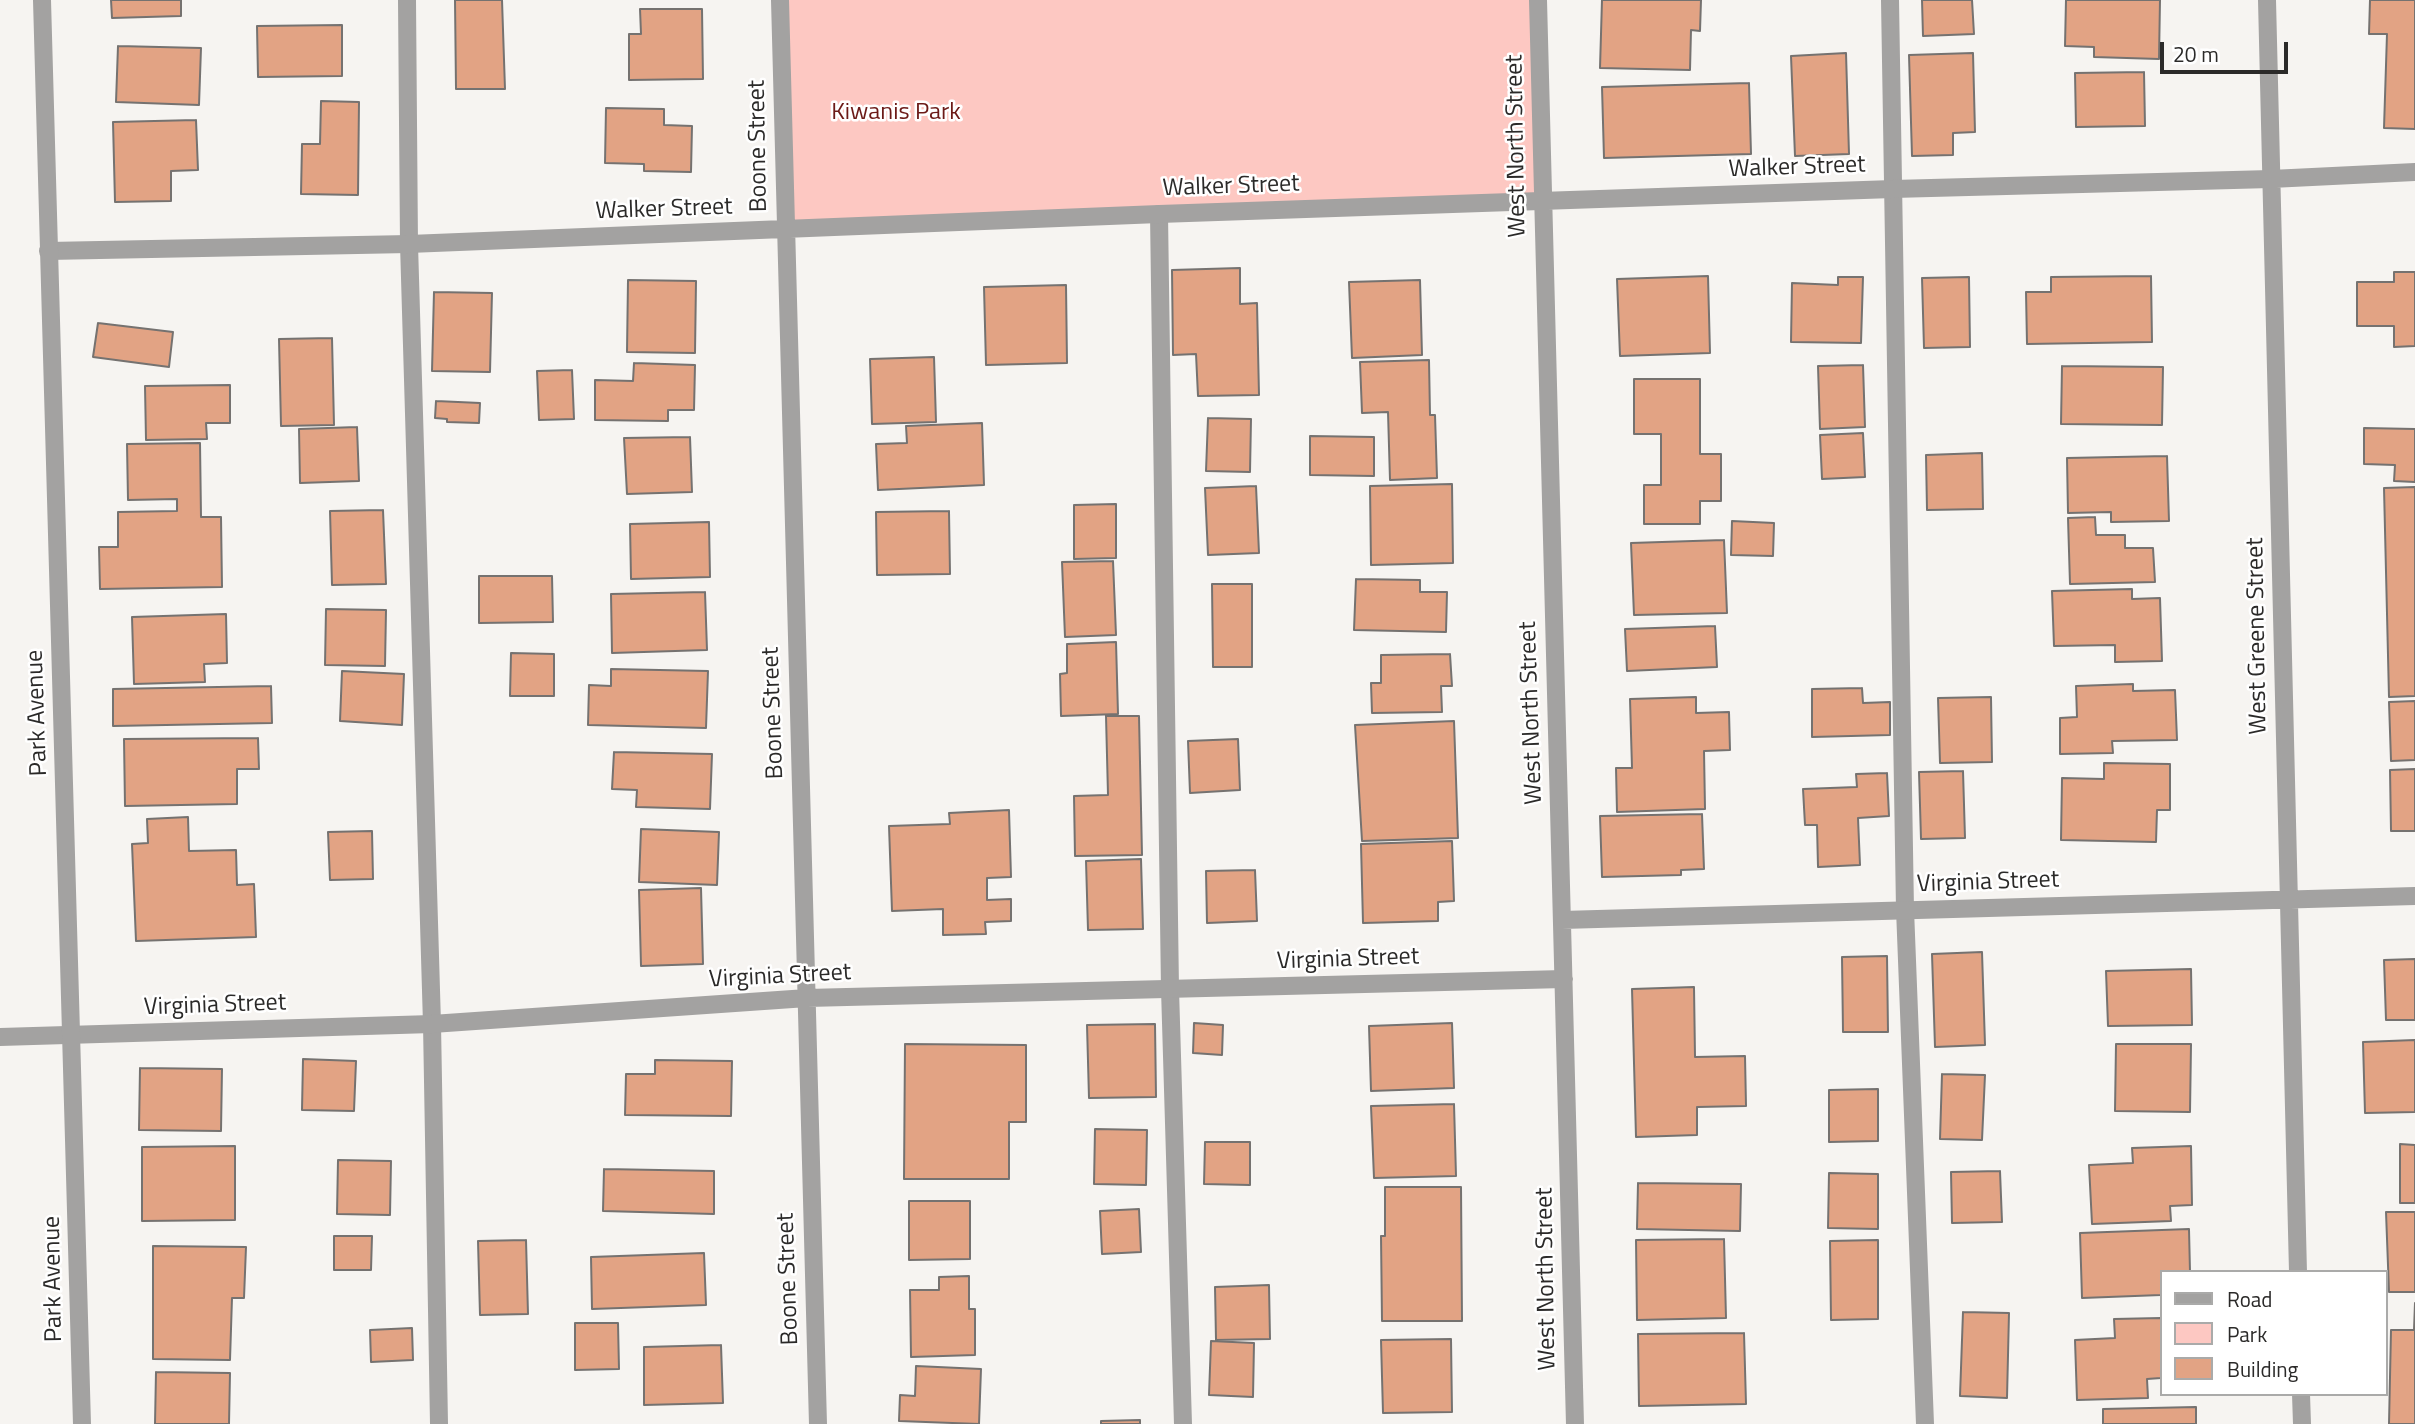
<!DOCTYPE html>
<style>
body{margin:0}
#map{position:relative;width:2415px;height:1424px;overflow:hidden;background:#f6f4f1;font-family:"Titillium Web",sans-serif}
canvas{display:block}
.legend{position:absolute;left:2160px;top:1270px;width:228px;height:126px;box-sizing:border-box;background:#fff;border:2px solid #aaaaa9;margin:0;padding:9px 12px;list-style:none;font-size:21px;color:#2b2a29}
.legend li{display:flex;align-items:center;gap:14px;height:35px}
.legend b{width:35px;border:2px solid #aaaaa9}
.scale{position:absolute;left:2160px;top:42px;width:128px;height:32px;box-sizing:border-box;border:4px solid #2b2a29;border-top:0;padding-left:9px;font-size:21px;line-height:24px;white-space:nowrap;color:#2b2a29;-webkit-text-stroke:5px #fff;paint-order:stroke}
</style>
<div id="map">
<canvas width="2415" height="1424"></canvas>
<ul class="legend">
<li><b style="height:9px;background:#a3a2a1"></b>Road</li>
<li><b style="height:19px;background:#fdc8c2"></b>Park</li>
<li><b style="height:19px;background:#e2a384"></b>Building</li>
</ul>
<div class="scale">20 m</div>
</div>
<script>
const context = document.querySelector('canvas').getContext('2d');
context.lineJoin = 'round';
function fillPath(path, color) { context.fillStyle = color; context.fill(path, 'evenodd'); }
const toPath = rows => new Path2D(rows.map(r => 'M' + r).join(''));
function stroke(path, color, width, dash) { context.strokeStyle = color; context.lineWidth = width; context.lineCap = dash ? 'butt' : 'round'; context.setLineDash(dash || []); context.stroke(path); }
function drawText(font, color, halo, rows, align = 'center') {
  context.font = font + ' "Titillium Web",sans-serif'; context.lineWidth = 5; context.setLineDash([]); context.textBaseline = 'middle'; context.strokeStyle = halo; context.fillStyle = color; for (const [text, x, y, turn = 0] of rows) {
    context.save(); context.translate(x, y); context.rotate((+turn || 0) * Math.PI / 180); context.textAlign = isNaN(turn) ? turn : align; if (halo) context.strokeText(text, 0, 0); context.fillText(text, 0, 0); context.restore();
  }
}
fillPath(toPath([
 [780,0,1538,0,1543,201,786,230]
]), '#fdc8c2');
const building = toPath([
 [111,0,181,0,181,16,112,18,111,0],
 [455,0,502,0,505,89,456,89,455,0],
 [1602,0,1701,0,1700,31,1691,30,1690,70,1600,68,1602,0],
 [1922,0,1972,0,1974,34,1923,36,1922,0],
 [2066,0,2160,0,2159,59,2094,57,2094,47,2065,46,2066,0],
 [2370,0,2415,0,2415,129,2384,128,2387,34,2369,34,2370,0],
 [640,9,702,9,703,79,629,80,629,34,641,34,640,9],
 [342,25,342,76,258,77,257,26,342,25],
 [118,46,201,48,199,105,116,102,118,46],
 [1846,53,1849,154,1795,156,1791,56,1846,53],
 [1973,53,1975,132,1953,133,1953,155,1912,156,1909,55,1973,53],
 [2144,72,2145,126,2076,127,2075,73,2144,72],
 [1749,83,1751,154,1604,158,1602,87,1749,83],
 [321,101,359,102,358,195,301,194,302,144,320,144,321,101],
 [606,108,664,109,664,125,692,126,691,172,644,171,644,164,605,163,606,108],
 [196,120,198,170,171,171,171,201,115,202,113,122,196,120],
 [1240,268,1240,304,1257,303,1259,395,1198,396,1196,354,1173,355,1172,270,1240,268],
 [2394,272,2415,272,2415,346,2394,347,2394,326,2357,326,2357,282,2394,282,2394,272],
 [1708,276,1710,353,1620,356,1617,279,1708,276],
 [2151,276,2152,342,2027,344,2026,292,2051,292,2051,277,2151,276],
 [1838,277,1863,277,1861,343,1791,342,1792,283,1838,285,1838,277],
 [1969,277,1970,347,1924,348,1922,278,1969,277],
 [628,280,696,281,695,353,627,352,628,280],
 [1420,280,1422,355,1352,358,1349,282,1420,280],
 [1066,285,1067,363,986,365,984,287,1066,285],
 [434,292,492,293,490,372,432,371,434,292],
 [98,323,173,332,169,367,93,357,98,323],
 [332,338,334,425,281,426,279,339,332,338],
 [934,357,936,422,872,424,870,359,934,357],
 [1429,360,1430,415,1435,415,1437,478,1390,480,1388,412,1362,413,1360,362,1429,360],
 [634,363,695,365,694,410,668,410,668,421,595,420,595,380,633,381,634,363],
 [1863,365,1865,427,1820,429,1818,366,1863,365],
 [2062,366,2163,367,2162,425,2061,424,2062,366],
 [572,370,574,419,539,420,537,371,572,370],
 [1634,379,1700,379,1700,454,1721,454,1721,501,1700,501,1700,524,1644,524,1644,485,1661,485,1661,434,1634,434,1634,379],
 [230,385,230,423,206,423,207,439,146,440,145,386,230,385],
 [436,401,480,403,479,423,447,422,447,419,435,418,436,401],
 [1208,418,1251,419,1250,472,1206,471,1208,418],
 [982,423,984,485,878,490,876,444,907,443,906,426,982,423],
 [357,427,359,481,300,483,299,429,357,427],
 [2364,428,2415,429,2415,482,2394,481,2395,465,2364,464,2364,428],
 [1863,433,1865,477,1822,479,1820,435,1863,433],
 [1310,436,1374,437,1374,476,1310,475,1310,436],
 [690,437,692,492,627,494,624,438,690,437],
 [200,443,201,517,221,517,222,587,100,589,99,547,118,547,118,512,177,511,177,499,128,500,127,444,200,443],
 [1982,453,1983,509,1927,510,1926,455,1982,453],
 [2167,456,2169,521,2111,522,2111,512,2068,513,2067,458,2167,456],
 [1452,484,1453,563,1371,565,1370,486,1452,484],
 [1256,486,1259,553,1208,555,1205,488,1256,486],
 [2415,487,2415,696,2389,697,2384,488,2415,487],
 [1116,504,1116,558,1074,559,1074,505,1116,504],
 [383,510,386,584,332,585,330,511,383,510],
 [949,511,950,574,877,575,876,512,949,511],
 [2095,517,2096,535,2125,535,2125,548,2153,548,2155,582,2070,584,2068,518,2095,517],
 [1732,521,1774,523,1773,556,1731,555,1732,521],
 [709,522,710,577,631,579,630,524,709,522],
 [1724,540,1727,613,1634,615,1631,543,1724,540],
 [1113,561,1116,635,1065,637,1062,562,1113,561],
 [479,576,552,576,553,622,479,623,479,576],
 [1356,579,1420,580,1420,592,1447,592,1446,632,1354,630,1356,579],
 [1212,584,1252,584,1252,667,1213,667,1212,584],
 [2132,589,2132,599,2160,598,2162,661,2115,662,2115,645,2054,646,2052,591,2132,589],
 [705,592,707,650,612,653,611,594,705,592],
 [326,609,386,610,385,666,325,665,326,609],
 [226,614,227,663,204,664,205,682,134,684,132,617,226,614],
 [1715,626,1717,667,1627,671,1625,629,1715,626],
 [1116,642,1118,714,1061,716,1060,674,1067,673,1067,644,1116,642],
 [511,653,554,654,554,696,510,696,511,653],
 [1450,654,1452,686,1441,686,1442,712,1372,713,1371,683,1381,683,1381,655,1450,654],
 [611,669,708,671,706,728,588,725,589,685,611,686,611,669],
 [342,671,404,674,402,725,340,721,342,671],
 [2133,684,2133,691,2175,690,2177,740,2112,741,2113,753,2060,754,2060,718,2077,717,2076,686,2133,684],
 [271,686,272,723,113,726,113,689,271,686],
 [1862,688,1863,703,1890,702,1890,735,1812,737,1812,689,1862,688],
 [1696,697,1696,713,1729,712,1730,750,1704,751,1705,809,1617,812,1616,768,1632,768,1630,699,1696,697],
 [1991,697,1992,762,1940,763,1938,698,1991,697],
 [2415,701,2415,760,2391,761,2389,702,2415,701],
 [1106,716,1139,716,1142,855,1075,856,1074,796,1108,795,1106,716],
 [1454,721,1458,838,1362,841,1355,725,1454,721],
 [258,738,259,769,237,769,237,804,125,806,124,739,258,738],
 [1238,739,1240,790,1190,793,1188,741,1238,739],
 [614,752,712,754,710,809,636,807,637,790,612,789,614,752],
 [2104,763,2170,764,2170,810,2157,810,2156,842,2061,840,2062,778,2104,779,2104,763],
 [2415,769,2415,831,2391,831,2390,770,2415,769],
 [1963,771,1965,838,1921,839,1919,772,1963,771],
 [1887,773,1889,816,1858,818,1860,865,1818,867,1817,825,1805,825,1803,789,1857,787,1856,774,1887,773],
 [1009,810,1011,877,987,878,987,900,1011,899,1011,921,985,922,986,934,943,935,943,909,892,911,889,826,950,824,949,813,1009,810],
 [1702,814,1704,869,1681,870,1681,875,1602,877,1600,816,1702,814],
 [188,817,189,851,236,850,237,885,254,884,256,937,136,941,132,844,148,843,147,819,188,817],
 [641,829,719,832,717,885,639,882,641,829],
 [372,831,373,879,330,880,328,832,372,831],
 [1452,841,1454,901,1438,902,1438,921,1363,923,1361,844,1452,841],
 [1141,859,1143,929,1088,930,1086,861,1141,859],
 [1255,870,1257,921,1207,923,1206,871,1255,870],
 [701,888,703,964,641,966,639,890,701,888],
 [1982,952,1985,1045,1935,1047,1932,954,1982,952],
 [1887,956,1888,1032,1843,1032,1842,957,1887,956],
 [2415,959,2415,1020,2386,1020,2384,960,2415,959],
 [2191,969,2192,1025,2108,1026,2106,971,2191,969],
 [1694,987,1695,1057,1745,1056,1746,1106,1697,1107,1697,1135,1636,1137,1632,989,1694,987],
 [1194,1023,1223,1025,1222,1055,1193,1053,1194,1023],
 [1452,1023,1454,1088,1371,1091,1369,1026,1452,1023],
 [1155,1024,1156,1097,1089,1098,1087,1025,1155,1024],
 [2415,1040,2415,1112,2365,1113,2363,1042,2415,1040],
 [905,1044,1026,1045,1026,1122,1009,1122,1009,1179,904,1179,905,1044],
 [2116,1044,2191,1044,2190,1112,2115,1111,2116,1044],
 [303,1059,356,1061,354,1111,302,1110,303,1059],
 [655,1060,732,1061,731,1116,625,1115,626,1074,655,1074,655,1060],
 [140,1068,222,1069,221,1131,139,1130,140,1068],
 [1942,1074,1985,1075,1982,1140,1940,1139,1942,1074],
 [1878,1089,1878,1141,1829,1142,1829,1090,1878,1089],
 [1454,1104,1456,1176,1374,1178,1371,1106,1454,1104],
 [1095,1129,1147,1130,1146,1185,1094,1184,1095,1129],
 [1205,1142,1250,1142,1250,1185,1204,1184,1205,1142],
 [2400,1144,2415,1145,2415,1203,2400,1203,2400,1144],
 [235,1146,235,1220,142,1221,142,1147,235,1146],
 [2191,1146,2192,1205,2170,1206,2171,1221,2092,1224,2089,1165,2133,1163,2132,1148,2191,1146],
 [338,1160,391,1161,390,1215,337,1214,338,1160],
 [604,1169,714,1171,714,1214,603,1211,604,1169],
 [2000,1171,2002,1222,1952,1223,1951,1172,2000,1171],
 [1829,1173,1878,1174,1878,1229,1828,1228,1829,1173],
 [1638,1183,1741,1184,1740,1231,1637,1229,1638,1183],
 [1385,1187,1461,1187,1462,1321,1382,1321,1381,1236,1385,1236,1385,1187],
 [909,1201,970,1201,970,1259,909,1260,909,1201],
 [1139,1209,1141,1252,1102,1254,1100,1211,1139,1209],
 [2386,1212,2415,1212,2415,1292,2389,1292,2386,1212],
 [2189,1229,2190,1272,2161,1272,2161,1295,2082,1298,2080,1233,2189,1229],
 [334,1236,372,1236,371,1270,334,1270,334,1236],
 [1724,1239,1726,1318,1637,1320,1636,1240,1724,1239],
 [526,1240,528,1314,480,1315,478,1241,526,1240],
 [1878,1240,1878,1319,1831,1320,1830,1241,1878,1240],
 [153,1246,246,1247,244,1298,232,1298,230,1360,153,1359,153,1246],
 [704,1253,706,1305,592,1309,591,1257,704,1253],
 [969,1276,969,1309,975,1309,975,1355,911,1357,910,1290,939,1290,939,1277,969,1276],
 [1269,1285,1270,1339,1216,1340,1215,1287,1269,1285],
 [2415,1303,2415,1424,2389,1424,2391,1330,2414,1330,2415,1303],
 [1963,1312,2009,1313,2007,1398,1960,1396,1963,1312],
 [2161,1318,2161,1378,2147,1379,2148,1398,2077,1400,2075,1340,2115,1338,2114,1319,2161,1318],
 [575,1323,618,1323,619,1369,575,1370,575,1323],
 [412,1328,413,1360,371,1362,370,1330,412,1328],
 [1744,1333,1746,1404,1639,1406,1638,1334,1744,1333],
 [1451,1339,1452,1412,1383,1413,1381,1340,1451,1339],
 [1211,1341,1254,1343,1253,1397,1209,1395,1211,1341],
 [721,1345,723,1403,644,1405,644,1347,721,1345],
 [916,1366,981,1369,979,1424,899,1421,900,1395,915,1396,916,1366],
 [156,1372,230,1373,229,1424,155,1424,156,1372],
 [2196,1407,2196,1424,2103,1424,2103,1409,2196,1407],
 [1140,1420,1140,1424,1101,1424,1101,1421,1140,1420]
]);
fillPath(building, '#e2a384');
stroke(building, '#757270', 2);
stroke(toPath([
 [407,0,409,244,432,1024,439,1424],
 [1890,0,1905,909,1925,1424],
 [1159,214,1170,989,1183,1424]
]), '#a3a2a1', 18);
stroke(toPath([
 [780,0,818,1424],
 [1538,0,1575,1424],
 [2267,0,2298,1272],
 [48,251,409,244,1159,214,1893,189,2271,179,2415,172],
 [1562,920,2415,896],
 [0,1037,432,1024,807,998,1564,979],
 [2301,1394,2302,1424]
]), '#a3a2a1', 18);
stroke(toPath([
 [42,0,82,1424]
]), '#a3a2a1', 18);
drawText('24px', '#6c1a17', '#fff', [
 ["Kiwanis Park",896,113]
]);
drawText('24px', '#2b2a29', '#fff', [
 ["Boone Street",759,146,-91],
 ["West North Street",1517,146,-91],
 ["Walker Street",1797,168,-2],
 ["Walker Street",1231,187,-2],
 ["Walker Street",664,210,-2],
 ["West Greene Street",2258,636,-91],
 ["Park Avenue",38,713,-92],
 ["Boone Street",774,713,-92],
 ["West North Street",1532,713,-92],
 ["Virginia Street",1988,883,-2],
 ["Virginia Street",1348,960,-2],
 ["Virginia Street",780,977,-3],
 ["Virginia Street",215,1006,-2],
 ["Park Avenue",54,1279,-91],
 ["Boone Street",789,1279,-92],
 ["West North Street",1547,1279,-91]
]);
</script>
